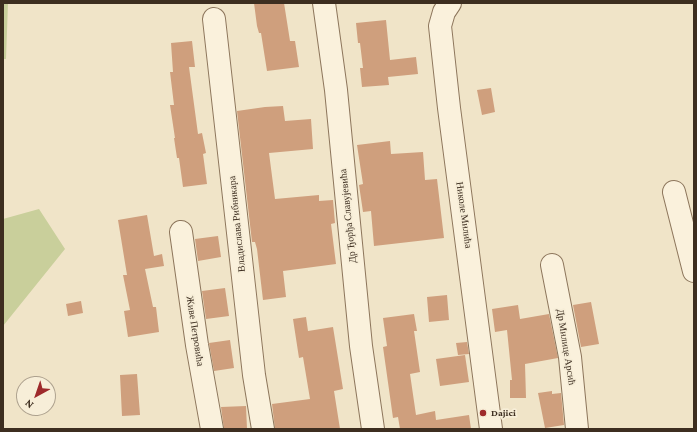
<!DOCTYPE html>
<meta charset="utf-8">
<style>
body{margin:0}
#map{position:relative;width:697px;height:432px;overflow:hidden;background:#f0e4c8;font-family:"Crimson Pro",serif}
canvas{display:block}
.frame{position:absolute;inset:0;border:4px solid #3d2e20;pointer-events:none}
.north{position:absolute;left:16px;top:376px;width:40px;height:40px;box-sizing:border-box;background:#f7eed8;border:1px solid #ada18e;border-radius:50%;rotate:220deg;font-size:11px;font-weight:700;line-height:16px;text-align:center;color:#3d2e20}
.north::after{content:'';display:block;margin:auto;width:14px;height:18px;background:#9e2a2b;clip-path:polygon(50% 0,100% 100%,50% 72%,0 100%)}
</style>
<div id="map">
<canvas width="697" height="432"></canvas>
<div class="frame"></div>
<div class="north">N</div>
</div>
<script>
const context = document.querySelector('canvas').getContext('2d');
context.lineJoin = 'round';
function fillPath(path, color) { context.fillStyle = color; context.fill(path, 'evenodd'); }
const toPath = rows => new Path2D(rows.map(r => 'M' + r).join(''));
function stroke(path, color, width, dash) { context.strokeStyle = color; context.lineWidth = width; context.lineCap = dash ? 'butt' : 'round'; context.setLineDash(dash || []); context.stroke(path); }
function drawText(font, color, halo, rows, align = 'center') {
  context.font = font + ' "Crimson Pro",serif'; context.lineWidth = 3.5; context.setLineDash([]); context.textBaseline = 'middle'; context.strokeStyle = halo; context.fillStyle = color; for (const [text, x, y, turn = 0] of rows) {
    context.save(); context.translate(x, y); context.rotate((+turn || 0) * Math.PI / 180); context.textAlign = isNaN(turn) ? turn : align; if (halo) context.strokeText(text, 0, 0); context.fillText(text, 0, 0); context.restore();
  }
}
fillPath(toPath([
 [3,3,8,3,6,59,3,59],
 [39,209,65,249,3,326,3,219]
]), '#c9cf9b');
fillPath(toPath([
 [254,3,284,3,290,41,295,41,299,67,267,71,261,33,259,33,257,26],
 [386,20,390,60,416,57,418,74,388,77,389,85,362,87,360,68,363,68,360,43,358,43,356,23],
 [192,41,195,67,189,67,198,134,202,133,206,153,203,154,207,184,183,187,179,158,177,158,174,138,175,138,170,105,174,105,170,72,173,72,171,43],
 [491,88,495,112,482,115,477,90],
 [283,106,285,121,311,119,313,149,269,153,275,199,319,195,319,201,333,200,335,223,331,224,336,264,283,271,286,297,263,300,257,249,255,242,252,242,237,111,265,107],
 [390,141,391,154,423,152,425,180,437,179,444,238,374,246,371,211,363,212,359,185,363,184,357,145],
 [147,215,154,256,162,254,164,266,145,269,153,307,156,307,159,332,128,337,124,311,130,310,123,275,127,275,118,220],
 [218,236,221,257,198,261,195,239],
 [225,288,229,316,206,319,202,291],
 [447,295,449,320,429,322,427,297],
 [81,301,83,313,68,316,66,304],
 [591,302,599,344,581,347,573,305],
 [518,305,520,319,549,314,558,358,525,364,526,398,510,398,510,380,512,380,507,330,495,332,492,309],
 [414,314,417,331,414,331,420,372,410,374,416,415,435,411,436,420,469,415,471,429,400,429,398,417,393,418,383,347,387,346,383,318],
 [306,317,308,331,333,327,343,389,334,391,340,429,275,429,272,404,310,399,303,357,299,358,293,319],
 [230,340,234,368,214,371,209,343],
 [467,342,469,354,458,355,456,343],
 [465,355,469,382,440,386,436,359],
 [137,374,140,415,122,416,120,375],
 [552,391,552,394,561,393,564,425,545,428,538,393],
 [246,406,247,429,224,429,221,407]
]), '#cf9f7d');
const minor = toPath([
 [324,3,336,90,361,346,373,429],
 [450,3,444,12,440,26,449,108,491,429],
 [214,19,254,375,263,429],
 [674,192,694,271],
 [181,232,197,345,212,429],
 [552,265,570,357,577,429]
]);
stroke(minor, '#8d765c', 24);
stroke(minor, '#faf1dc', 22);
for (const [x, y, r, color] of [
 [483,413,4,"#9e2a2b"]
]) { const dot = new Path2D(); dot.arc(x, y, r, 0, 2 * Math.PI); context.fillStyle = color; context.fill(dot); stroke(dot, '#f7eed8', 1.5); }
drawText('10px', '#3d2e20', '#f7eed8', [
 ["Николе Милића",464,215,82],
 ["Др Ђорђа Славујевића",348,216,-96],
 ["Владислава Рибникара",237,224,-96],
 ["Живе Петровића",195,331,81],
 ["Др Милице Арсић",566,347,81]
]);
drawText('bold 10px', '#3d2e20', '#f7eed8', [
 ["Dajici",491,413]
], 'left');
</script>
